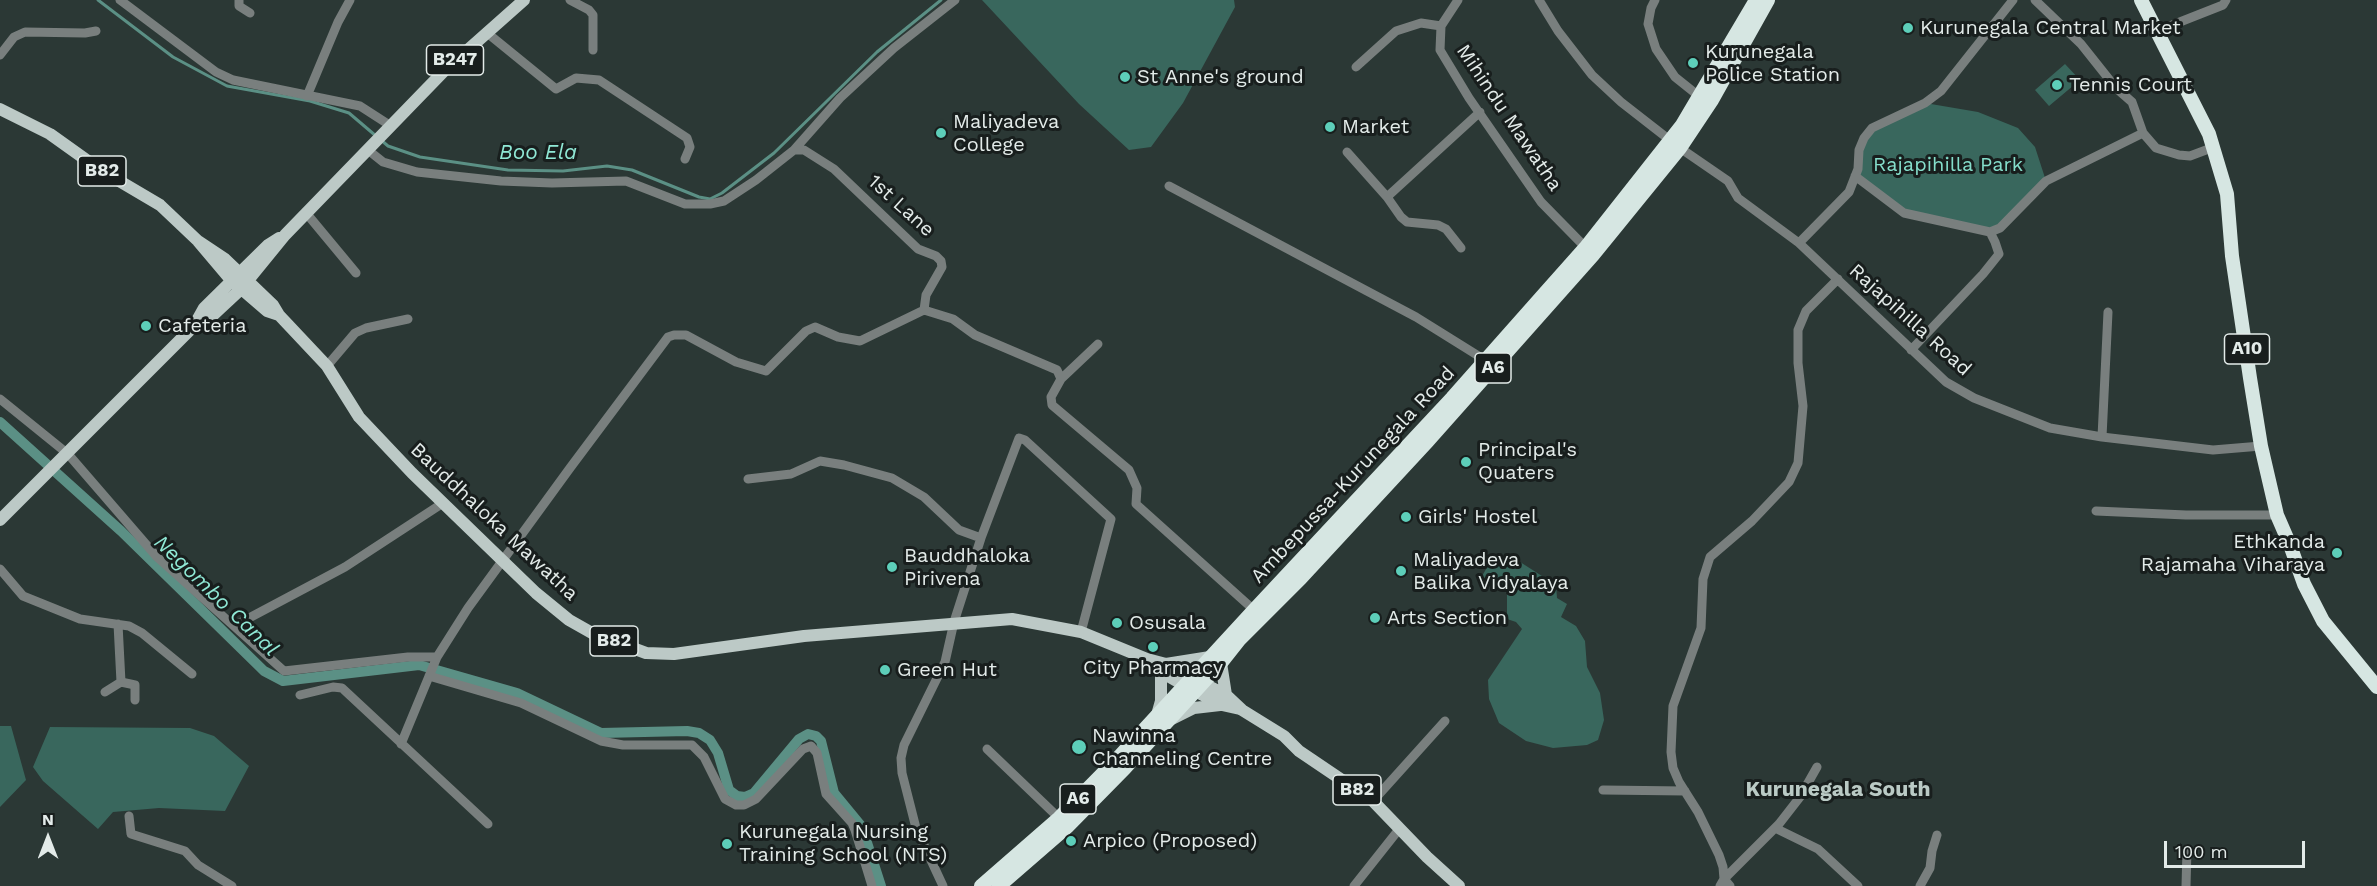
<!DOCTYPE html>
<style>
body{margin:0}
#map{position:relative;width:2377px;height:886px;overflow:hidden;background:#2b3835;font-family:"Work Sans",sans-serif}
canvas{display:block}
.north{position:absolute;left:18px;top:808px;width:60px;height:60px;-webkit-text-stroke:4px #181e1d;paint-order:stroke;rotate:0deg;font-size:16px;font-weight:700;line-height:24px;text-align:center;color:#e3ebe9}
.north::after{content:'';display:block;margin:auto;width:21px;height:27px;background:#e3ebe9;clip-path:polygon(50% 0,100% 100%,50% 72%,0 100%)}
.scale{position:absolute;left:2164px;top:841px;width:141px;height:27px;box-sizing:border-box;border:3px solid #e3ebe9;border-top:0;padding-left:8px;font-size:18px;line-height:21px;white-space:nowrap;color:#e3ebe9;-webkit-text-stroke:4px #181e1d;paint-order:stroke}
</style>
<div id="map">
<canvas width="2377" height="886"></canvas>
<div class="north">N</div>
<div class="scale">100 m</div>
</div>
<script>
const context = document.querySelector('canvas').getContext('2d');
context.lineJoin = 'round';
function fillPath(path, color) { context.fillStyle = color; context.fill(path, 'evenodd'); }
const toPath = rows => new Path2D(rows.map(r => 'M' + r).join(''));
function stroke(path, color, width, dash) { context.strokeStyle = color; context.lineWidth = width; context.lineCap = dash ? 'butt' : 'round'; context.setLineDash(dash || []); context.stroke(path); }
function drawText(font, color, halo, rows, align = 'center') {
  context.font = font + ' "Work Sans",sans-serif'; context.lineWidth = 6; context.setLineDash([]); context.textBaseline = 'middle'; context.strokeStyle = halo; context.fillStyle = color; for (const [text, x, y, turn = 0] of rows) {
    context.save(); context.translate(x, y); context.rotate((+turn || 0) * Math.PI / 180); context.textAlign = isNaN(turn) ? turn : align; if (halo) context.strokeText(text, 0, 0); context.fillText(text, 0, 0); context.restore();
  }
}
fillPath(toPath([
 [982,0,1234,0,1235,7,1183,103,1151,147,1129,150,1079,104],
 [2065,64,2080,80,2049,106,2035,90],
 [1925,103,1978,112,2018,128,2035,147,2046,181,1990,232,1904,213,1855,176,1859,150,1872,128],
 [1495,554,1511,561,1517,560,1556,585,1557,598,1567,604,1561,617,1576,626,1585,641,1587,667,1600,693,1604,720,1598,740,1587,745,1553,748,1526,741,1499,723,1489,699,1488,680,1522,629,1516,622,1507,619,1507,593,1482,576],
 [0,726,11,726,26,780,0,807],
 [50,727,190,728,214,736,249,766,225,811,159,808,113,812,98,829,43,781,33,767]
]), '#39675d');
stroke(toPath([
 [98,0,173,57,227,86,310,101,349,113,376,136],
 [381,140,388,146,420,157,508,170,563,171,607,166,632,170,699,197,710,199,722,193,774,153,877,52,941,0]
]), '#5b9085', 3);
stroke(toPath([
 [0,422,121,531,264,671,283,681,419,665,517,693,601,733,687,731,699,733,710,740,718,753,729,790,737,796,745,797,754,793,799,739,808,734,816,736,821,741,834,793,862,827,881,886]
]), '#5b9085', 10);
stroke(toPath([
 [120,0,216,72,233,80,360,106,391,126],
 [239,0,239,6,250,13],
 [570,0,589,10,593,15,593,50],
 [1458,0,1441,26,1440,50,1469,98,1541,202,1589,251],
 [1539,0,1558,31,1592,75,1621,102,1680,148,1728,181,1738,198,1799,243,1946,382,1974,398,2050,428,2102,437,2213,450,2261,446],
 [1655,0,1651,8,1648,24,1656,49,1675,77,1700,97],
 [2035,0,2081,44,2116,88,2132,102,2143,133],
 [2157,31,2223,5,2226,0],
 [486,32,556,89,576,78,599,80,687,138,690,147,685,159],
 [0,55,14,37,25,32,85,33,96,31],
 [1356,67,1396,31,1421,23,1441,26],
 [307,96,338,22,350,0],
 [368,150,383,162,417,172,501,181,552,183,626,181,685,204,710,204,724,201,756,180,794,150,840,98,894,48,955,0],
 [794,150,804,150,834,169,918,249,936,256,941,261,942,267,926,295,924,310],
 [1347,152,1387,197,1401,217,1407,222,1438,225,1446,229,1461,248],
 [1855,176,1904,213,1990,232,2000,228,2046,181,2143,133,2156,148,2179,155,2190,156,2214,147],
 [1169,186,1416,317,1485,360],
 [1387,197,1480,112],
 [307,214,356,273],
 [1799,243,1849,192,1858,169,1859,150,1864,138,1872,128,1925,103,1941,91,2013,0],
 [1911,350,1983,274,1999,254,1995,242,1990,232],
 [327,366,355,333,366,328,408,319],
 [1061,379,1098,344],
 [0,399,68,454,157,557,284,671,408,657,437,657],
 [2102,437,2108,312],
 [748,479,791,474,820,461,844,465,892,478,924,497,959,530,981,538],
 [2096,511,2186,515,2277,515],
 [0,569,23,596,80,619,129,626,142,633,192,674],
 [234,626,345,567,443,503],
 [429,676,521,703,601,741,623,745,692,745,704,757,725,799,736,805,744,805,756,799,803,749,811,746,817,753,826,794,852,823,855,830,872,886],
 [121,682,135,685,135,700],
 [105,692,121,682,118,624],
 [300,695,333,687,342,688,488,824],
 [401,744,437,657,468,608,570,468,668,337,674,335,686,335,736,362,766,371,806,331,815,327,838,337,860,341,924,310,953,319,975,335,1057,370,1061,379,1051,397,1052,405,1129,470,1137,488,1136,504,1254,610],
 [987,749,1059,818],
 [1603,790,1685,791],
 [1373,801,1445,721],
 [129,816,131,834,185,851,198,865,232,886],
 [1775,828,1818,849,1858,886],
 [943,886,916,828,902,773,901,758,904,745,945,662,954,622,981,538,1019,438,1025,440,1111,519,1081,632],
 [1354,886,1400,828],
 [1720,886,1724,879,1723,867,1719,855,1698,812,1679,782,1673,768,1671,752,1673,706,1701,628,1703,579,1710,557,1752,521,1789,482,1798,463,1803,406,1798,363,1798,330,1806,311,1838,279],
 [1730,886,1724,879,1779,824,1800,797,1817,767],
 [1920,886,1930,868,1932,851,1937,835],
 [2186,886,2187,849]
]), '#797f7e', 9);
stroke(toPath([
 [0,109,50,134,99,169,160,205,198,241,231,280,267,311,279,315],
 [198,241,225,259,273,305,279,315,327,366,359,417,412,473,536,593,569,620,592,633,646,653,674,654,804,636,1012,619,1081,632,1147,659,1166,664,1226,695,1242,710,1284,736,1299,751,1373,801,1427,857,1459,886],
 [194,326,204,308,268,245,279,238],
 [0,520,192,328,212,316,241,289,285,235,444,71,524,0],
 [1150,662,1161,672,1189,688,1222,705,1240,709],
 [1221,663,1226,695],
 [1166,664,1210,657],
 [1157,715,1161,701,1161,672],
 [1172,719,1194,708,1220,705]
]), '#bcc9c6', 12);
stroke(toPath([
 [2141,0,2209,134,2227,194,2232,256,2250,378,2261,446,2277,515,2290,545,2304,584,2323,621,2377,687],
 [981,886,1059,818,1117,759,1254,610,1452,398,1545,293,1585,248,1682,125,1756,0],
 [999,886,1067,827,1125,768,1221,663,1240,639,1301,578,1427,442,1593,255,1680,148,1712,100,1768,0]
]), '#d6e6e2', 14);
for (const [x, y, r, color] of [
 [1908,28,6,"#5dceb9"],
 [1693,63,6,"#5dceb9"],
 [1125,77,6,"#5dceb9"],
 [2057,85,6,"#5dceb9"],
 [1330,127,6,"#5dceb9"],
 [941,133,6,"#5dceb9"],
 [146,326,6,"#5dceb9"],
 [1466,462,6,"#5dceb9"],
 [1406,517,6,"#5dceb9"],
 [2337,553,6,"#5dceb9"],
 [892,567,6,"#5dceb9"],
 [1401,571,6,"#5dceb9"],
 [1375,618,6,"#5dceb9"],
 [1117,623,6,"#5dceb9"],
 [1153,647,6,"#5dceb9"],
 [885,670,6,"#5dceb9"],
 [1079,747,8,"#5dceb9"],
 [1071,841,6,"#5dceb9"],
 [727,844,6,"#5dceb9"]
]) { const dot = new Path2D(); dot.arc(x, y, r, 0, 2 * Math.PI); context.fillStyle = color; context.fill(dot); stroke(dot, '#181e1d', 2); }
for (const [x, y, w] of [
 [455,60,57],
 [102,171,48],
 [2247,349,45],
 [1493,368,36],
 [614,641,48],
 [1357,790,48],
 [1078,799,36]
]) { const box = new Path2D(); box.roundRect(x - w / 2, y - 15, w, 30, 4.5); context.fillStyle = '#181e1d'; context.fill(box); stroke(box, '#e3ebe9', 1.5); }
drawText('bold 18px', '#e3ebe9', null, [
 ["B247",455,60],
 ["B82",102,171],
 ["A10",2247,349],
 ["A6",1493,368],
 ["B82",614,641],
 ["B82",1357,790],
 ["A6",1078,799]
]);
drawText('20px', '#e3ebe9', '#181e1d', [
 ["Kurunegala Central Market",1920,28],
 ["Kurunegala",1705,52],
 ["Police Station",1705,75],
 ["St Anne's ground",1137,77],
 ["Tennis Court",2069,85],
 ["Maliyadeva",953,122],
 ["College",953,145],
 ["Market",1342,127],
 ["Cafeteria",158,326],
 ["Principal's",1478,450],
 ["Quaters",1478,473],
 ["Girls' Hostel",1418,517],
 ["Ethkanda",2325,542,"right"],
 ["Rajamaha Viharaya",2325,565,"right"],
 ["Bauddhaloka",904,556],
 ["Pirivena",904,579],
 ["Maliyadeva",1413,560],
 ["Balika Vidyalaya",1413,583],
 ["Arts Section",1387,618],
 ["Osusala",1129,623],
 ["City Pharmacy",1153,668,"center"],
 ["Green Hut",897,670],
 ["Nawinna",1092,736],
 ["Channeling Centre",1092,759],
 ["Kurunegala Nursing",739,832],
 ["Training School (NTS)",739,855],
 ["Arpico (Proposed)",1083,841]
], 'left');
drawText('20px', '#e3ebe9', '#181e1d', [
 ["Mihindu Mawatha",1509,118,56],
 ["1st Lane",901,206,42],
 ["Rajapihilla Road",1910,320,42],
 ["Ambepussa-Kurunegala Road",1353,475,-47],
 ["Bauddhaloka Mawatha",494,522,43]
]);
drawText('20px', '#85decb', '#181e1d', [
 ["Rajapihilla Park",1948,165]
]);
drawText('italic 21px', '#90e9d6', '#181e1d', [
 ["Boo Ela",538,153],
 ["Negombo Canal",216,596,44]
]);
drawText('bold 21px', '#bacac5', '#181e1d', [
 ["Kurunegala South",1838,790]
]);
</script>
